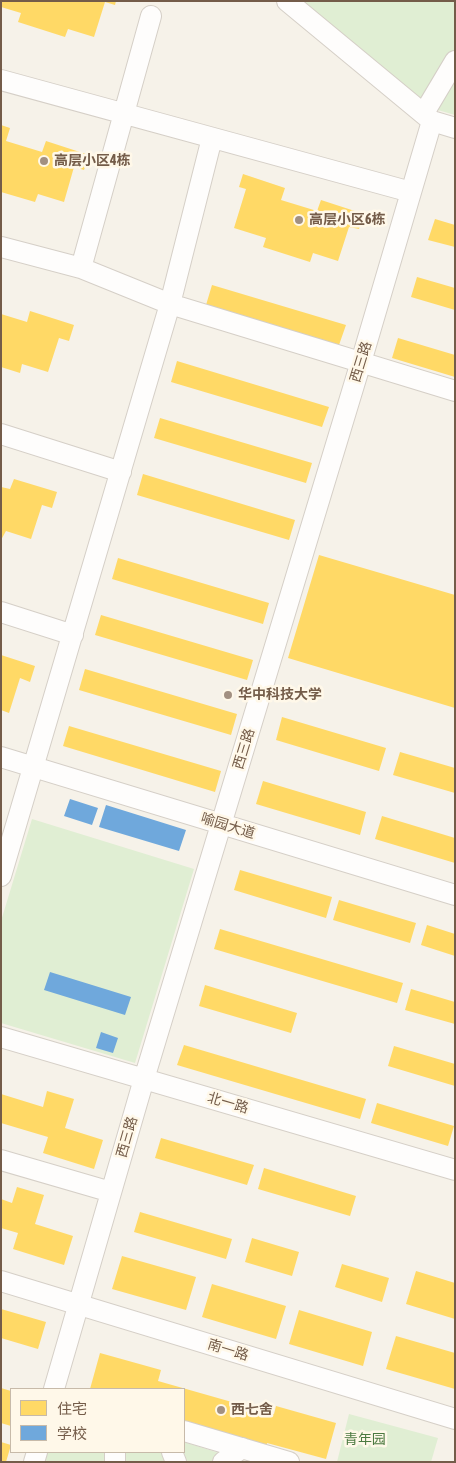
<!DOCTYPE html>
<meta charset="utf-8">
<style>
body{margin:0}
#map{position:relative;width:456px;height:1463px;overflow:hidden;background:#f6f2e9;font-family:"Asap Condensed","Noto Sans SC",sans-serif}
canvas{display:block}
.frame{position:absolute;inset:0;border:2px solid #745c49;pointer-events:none}
.legend{position:absolute;left:10px;top:1388px;width:175px;height:65px;box-sizing:border-box;background:#fff8e9;border:1px solid #c7baa9;margin:0;padding:6px 9px;list-style:none;font-size:15px;color:#745c49}
.legend li{display:flex;align-items:center;gap:10px;height:25px}
.legend b{width:25px;border:1px solid #c7baa9}
</style>
<div id="map">
<canvas width="456" height="1463"></canvas>
<div class="frame"></div>
<ul class="legend">
<li><b style="height:14px;background:#ffd966"></b>住宅</li>
<li><b style="height:14px;background:#6fa8dc"></b>学校</li>
</ul>
</div>
<script>
const context = document.querySelector('canvas').getContext('2d');
context.lineJoin = 'round';
function fillPath(path, color) { context.fillStyle = color; context.fill(path, 'evenodd'); }
const toPath = rows => new Path2D(rows.map(r => 'M' + r).join(''));
function stroke(path, color, width, dash) { context.strokeStyle = color; context.lineWidth = width; context.lineCap = dash ? 'butt' : 'round'; context.setLineDash(dash || []); context.stroke(path); }
function drawText(font, color, halo, rows, align = 'center') {
  context.font = font + ' "Asap Condensed","Noto Sans SC",sans-serif'; context.lineWidth = 5; context.setLineDash([]); context.textBaseline = 'middle'; context.strokeStyle = halo; context.fillStyle = color; for (const [text, x, y, turn = 0] of rows) {
    context.save(); context.translate(x, y); context.rotate((+turn || 0) * Math.PI / 180); context.textAlign = isNaN(turn) ? turn : align; if (halo) context.strokeText(text, 0, 0); context.fillText(text, 0, 0); context.restore();
  }
}
fillPath(toPath([
 [303,1,455,1,455,115,431,108],
 [32,819,194,869,135,1063,1,1023,1,921],
 [349,1414,438,1438,431,1462,337,1462],
 [184,1442,248,1462,37,1462,39,1452,184,1452]
]), '#e0eed3');
fillPath(toPath([
 [1,1,116,1,115,5,105,2,94,37,68,29,65,37,18,22,21,13,1,7],
 [1,125,10,128,6,141,42,152,46,141,89,155,84,170,74,167,64,202,38,194,35,202,1,192],
 [243,174,285,188,281,200,317,211,321,200,364,214,359,229,349,227,338,261,313,253,310,262,263,247,266,238,234,228,246,189,239,187],
 [435,219,455,225,455,247,428,240],
 [417,277,455,288,455,310,411,297],
 [212,285,346,325,339,345,206,305],
 [30,311,74,325,69,341,59,338,48,372,22,364,20,373,1,367,1,314,27,322],
 [398,338,455,355,455,377,392,358],
 [177,361,329,407,322,427,171,382],
 [160,418,312,463,306,483,154,438],
 [143,474,295,520,289,540,137,495],
 [14,479,57,492,52,508,42,505,31,539,6,531,1,540,1,487,10,489],
 [319,555,455,595,455,708,288,658],
 [118,558,269,603,263,624,112,579],
 [101,615,253,660,247,680,95,635],
 [1,655,35,666,30,682,20,678,9,713,1,710],
 [85,669,237,714,231,735,79,690],
 [282,717,386,748,379,771,276,740],
 [69,726,221,771,215,792,63,746],
 [400,752,455,768,455,793,393,775],
 [263,781,366,812,360,835,256,804],
 [382,816,455,838,455,863,375,839],
 [240,870,332,897,326,918,234,890],
 [339,900,416,923,410,943,333,920],
 [427,925,455,934,455,956,421,945],
 [220,929,403,983,397,1003,214,949],
 [205,985,297,1013,291,1033,199,1006],
 [411,989,455,1002,455,1024,405,1010],
 [184,1045,366,1099,360,1119,177,1065],
 [394,1046,455,1064,455,1086,388,1066],
 [47,1091,74,1099,65,1128,103,1140,94,1169,43,1153,48,1137,1,1123,1,1094,43,1107],
 [377,1103,454,1126,448,1146,371,1123],
 [161,1138,254,1165,247,1185,155,1158],
 [264,1168,356,1196,350,1216,258,1189],
 [17,1187,44,1195,35,1224,73,1236,64,1265,13,1249,18,1233,1,1228,1,1199,12,1203],
 [140,1212,232,1239,226,1259,134,1232],
 [252,1238,299,1252,292,1276,245,1262],
 [122,1256,196,1277,186,1310,112,1289],
 [342,1264,389,1278,382,1302,335,1287],
 [416,1271,455,1283,455,1319,406,1304],
 [212,1284,286,1306,276,1339,202,1317],
 [1,1309,46,1322,38,1349,1,1338],
 [299,1310,372,1332,363,1366,289,1344],
 [396,1336,455,1353,455,1389,386,1369],
 [100,1353,161,1370,158,1381,274,1414,276,1406,336,1423,326,1459,267,1443,266,1447,184,1424,184,1389,90,1389],
 [1,1388,11,1391,11,1426,1,1423],
 [1,1442,11,1445,6,1462,1,1462]
]), '#ffd966');
fillPath(toPath([
 [70,799,98,808,92,825,64,816],
 [106,805,186,830,179,851,99,827],
 [50,972,131,997,125,1015,44,990],
 [101,1032,118,1038,113,1053,96,1048]
]), '#6fa8dc');
const minor = toPath([
 [1,80,411,192],
 [424,113,455,61],
 [432,121,455,128],
 [1,247,81,268,170,304,455,391],
 [81,268,151,16],
 [1,434,121,472],
 [1,612,73,635],
 [1,757,455,895],
 [1,876,170,304,212,138],
 [1,1037,455,1170],
 [1,1160,111,1192],
 [1,1281,455,1419],
 [54,1389,144,1079,361,362,432,121,287,1],
 [184,1431,289,1462],
 [172,1452,176,1462],
 [34,1462,37,1452],
 [115,1462,115,1452],
 [223,1462,242,1448]
]);
stroke(minor, '#d5cfc7', 22);
stroke(minor, '#fefdfc', 20);
for (const [x, y, r, color] of [
 [44,161,5,"#a29081"],
 [299,220,5,"#a29081"],
 [228,695,5,"#a29081"],
 [221,1410,5,"#a29081"]
]) { const dot = new Path2D(); dot.arc(x, y, r, 0, 2 * Math.PI); context.fillStyle = color; context.fill(dot); stroke(dot, '#fff8e9', 2); }
drawText('bold 14px', '#745c49', '#fff8e9', [
 ["高层小区4栋",54,161],
 ["高层小区6栋",309,220],
 ["华中科技大学",238,695],
 ["西七舍",231,1410]
], 'left');
drawText('14px', '#745c49', '#fff8e9', [
 ["西三路",361,362,-73],
 ["西三路",244,749,-73],
 ["喻园大道",228,826,17],
 ["北一路",228,1103,16],
 ["西三路",127,1137,-74],
 ["南一路",228,1350,17]
]);
drawText('14px', '#4c7a41', '#fff8e9', [
 ["青年园",365,1440]
]);
</script>
